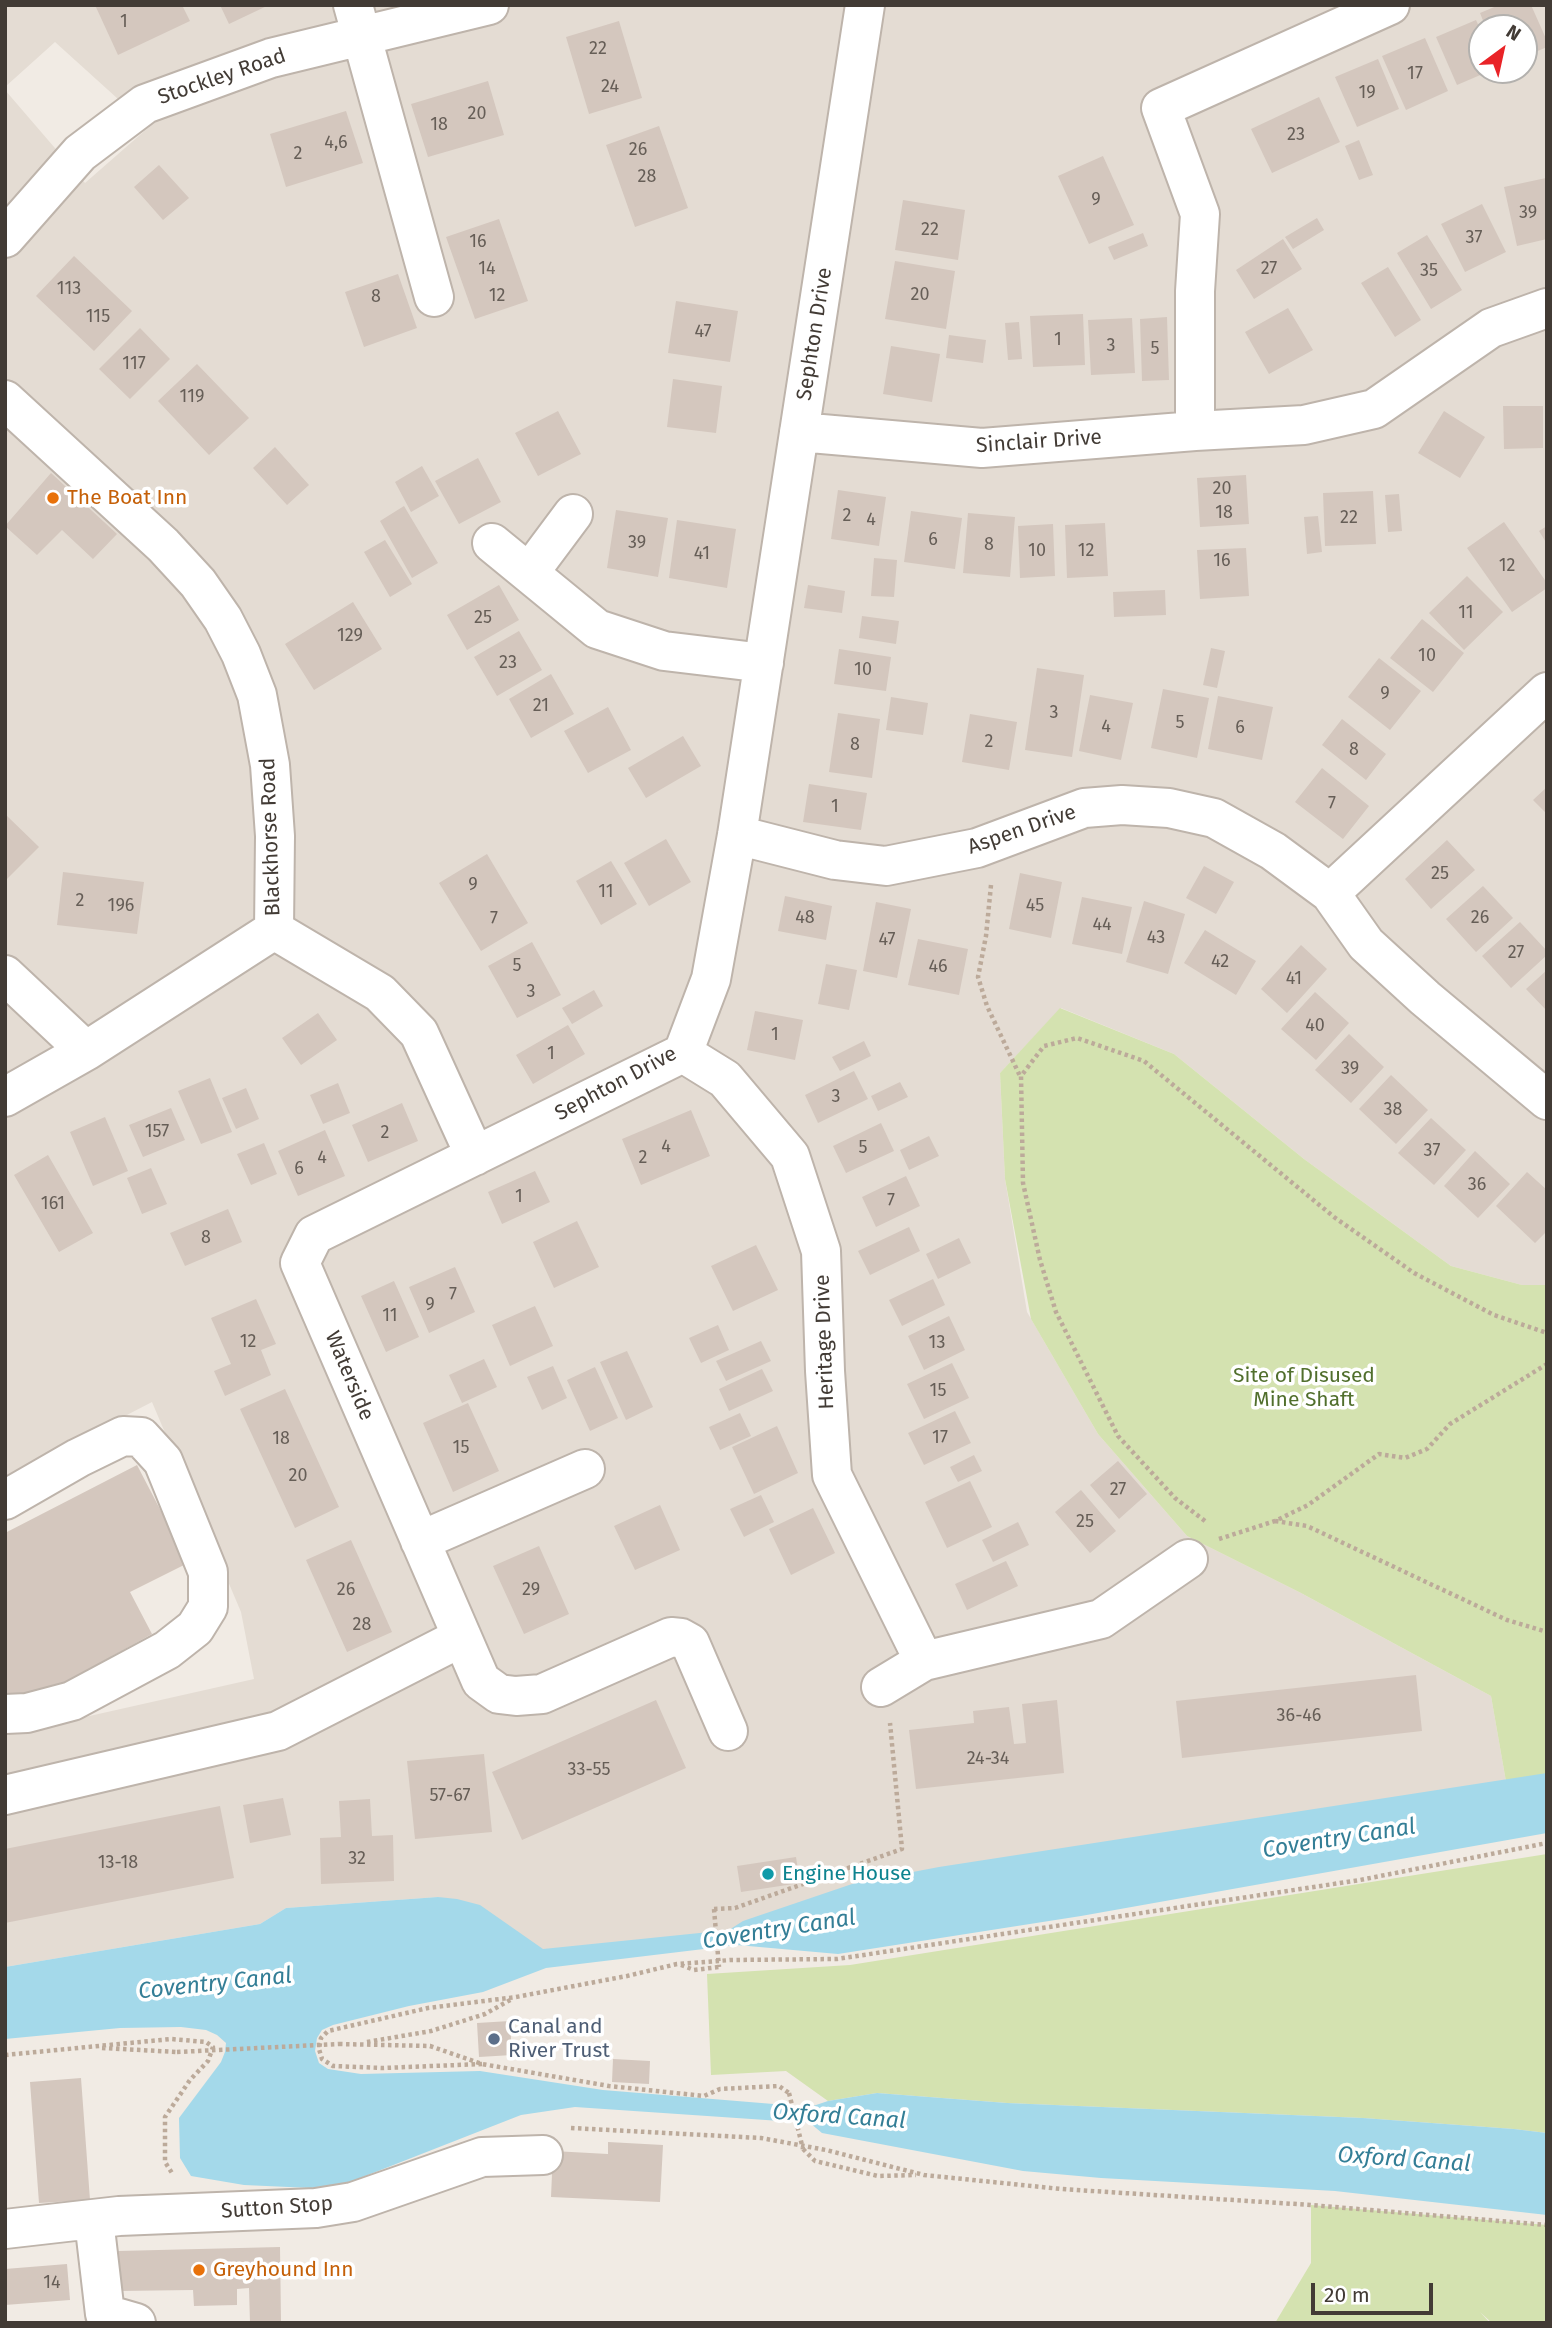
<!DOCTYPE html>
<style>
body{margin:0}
#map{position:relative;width:1552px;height:2328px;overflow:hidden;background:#f1ebe4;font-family:"Fira Sans",sans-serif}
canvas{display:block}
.frame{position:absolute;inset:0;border:7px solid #423b35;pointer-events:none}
.north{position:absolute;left:1468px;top:14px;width:70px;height:70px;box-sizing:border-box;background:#fff;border:2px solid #b3b1ae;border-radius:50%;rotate:33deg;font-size:19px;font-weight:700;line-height:28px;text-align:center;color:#423b35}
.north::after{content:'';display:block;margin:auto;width:24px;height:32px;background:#e92327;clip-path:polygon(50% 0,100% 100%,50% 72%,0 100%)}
.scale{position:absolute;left:1311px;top:2283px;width:122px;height:32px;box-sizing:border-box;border:4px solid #423b35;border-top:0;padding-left:9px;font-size:21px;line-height:24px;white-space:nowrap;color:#423b35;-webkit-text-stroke:5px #fff;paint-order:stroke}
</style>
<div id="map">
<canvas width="1552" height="2328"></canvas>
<div class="frame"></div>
<div class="north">N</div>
<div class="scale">20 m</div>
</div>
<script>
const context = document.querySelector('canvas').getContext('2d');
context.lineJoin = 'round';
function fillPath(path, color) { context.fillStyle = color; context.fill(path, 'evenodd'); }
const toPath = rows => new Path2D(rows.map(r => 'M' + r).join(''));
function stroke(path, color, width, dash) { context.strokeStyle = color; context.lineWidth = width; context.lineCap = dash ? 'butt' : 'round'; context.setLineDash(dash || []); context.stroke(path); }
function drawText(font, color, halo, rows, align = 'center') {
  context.font = font + ' "Fira Sans",sans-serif'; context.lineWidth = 7; context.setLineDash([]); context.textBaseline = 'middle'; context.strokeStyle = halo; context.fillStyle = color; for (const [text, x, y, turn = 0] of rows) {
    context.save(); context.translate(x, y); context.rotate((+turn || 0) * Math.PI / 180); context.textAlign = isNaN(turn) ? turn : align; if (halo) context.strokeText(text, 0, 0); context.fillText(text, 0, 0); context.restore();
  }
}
fillPath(toPath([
 [5,5,1547,5,1547,1285,1522,1285,1451,1266,1304,1159,1174,1054,1061,1008,1000,1073,1005,1179,1027,1312,1098,1434,1187,1536,1301,1593,1491,1696,1511,1810,550,1958,438,1897,286,1908,260,1924,5,1967,5,1735,254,1679,241,1612,152,1402,5,1478,5,90,85,183,149,127,55,42,5,87],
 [1482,28,1524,28,1524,70,1482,70]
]), '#e4dcd3');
fillPath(toPath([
 [1060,1008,1174,1054,1304,1159,1451,1266,1522,1285,1547,1285,1547,1805,1511,1810,1491,1696,1301,1593,1187,1536,1098,1434,1031,1319,1005,1179,1000,1073],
 [1547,1854,1547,2133,1514,2129,1363,2118,1007,2103,877,2093,828,2101,786,2071,711,2075,707,1974,850,1965],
 [1311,2205,1547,2225,1547,2323,1492,2323,1480,2312,1490,2323,1275,2323,1311,2263]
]), '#d4e2b0');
fillPath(toPath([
 [1547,1773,1547,1833,1081,1916,838,1954,737,1945,546,1968,483,1992,409,2006,333,2025,322,2030,317,2038,315,2051,319,2063,328,2069,361,2074,480,2071,603,2090,810,2107,828,2101,877,2093,1007,2103,1363,2118,1514,2129,1547,2133,1547,2215,1335,2191,1101,2178,1023,2171,822,2133,810,2123,575,2107,521,2115,350,2182,311,2188,244,2185,191,2176,180,2158,179,2118,221,2062,225,2052,226,2043,217,2035,206,2030,181,2027,120,2028,5,2039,5,1967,260,1924,286,1908,438,1897,457,1899,480,1905,543,1949,729,1930,743,1921,855,1883,939,1867]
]), '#a4d9ea');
fillPath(toPath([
 [95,5,182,5,190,21,118,55],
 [220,5,269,5,229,24],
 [1499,5,1531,5,1547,41,1547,47,1524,57,1524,28,1486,28,1480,13],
 [1476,20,1482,33,1482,70,1492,70,1457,85,1436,37],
 [619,21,642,98,589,114,566,37],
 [1425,38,1448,91,1406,110,1382,56],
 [1378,59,1399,109,1357,127,1335,77],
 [488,81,504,135,428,157,411,104],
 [1319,97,1340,142,1272,173,1251,129],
 [346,111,363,163,286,187,270,134],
 [659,126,688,208,635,227,606,145],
 [1359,140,1373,175,1359,180,1345,146],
 [1103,156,1134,225,1089,244,1058,176],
 [159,165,189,198,163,220,134,187],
 [1546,178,1547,239,1517,246,1504,187],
 [903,200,965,210,958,260,895,250],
 [1482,204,1506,252,1465,272,1441,224],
 [1317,218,1324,230,1293,249,1285,237],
 [499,219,528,301,475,319,446,237],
 [1143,233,1148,246,1114,260,1108,247],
 [1427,235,1462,290,1431,309,1397,253],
 [1283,239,1302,269,1254,299,1236,270],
 [74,256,132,311,94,351,36,296],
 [895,261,955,271,946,329,885,319],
 [1388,267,1421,320,1395,337,1361,283],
 [398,274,417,328,364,347,345,292],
 [676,301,738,311,730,362,668,353],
 [1288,308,1313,350,1269,374,1245,332],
 [1083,314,1085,365,1033,367,1030,316],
 [1167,317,1169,380,1142,381,1140,319],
 [1132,318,1135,373,1091,375,1088,320],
 [1019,322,1022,359,1008,360,1005,323],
 [140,328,170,359,130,399,99,369],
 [949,335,986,340,983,363,946,358],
 [891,346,940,354,932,402,883,394],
 [197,364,249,418,209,455,158,401],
 [673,379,722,386,716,433,667,427],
 [1503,406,1543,406,1543,448,1504,449],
 [558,411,581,454,538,476,515,433],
 [1444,411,1485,437,1460,478,1418,453],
 [275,447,309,485,287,505,253,468],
 [478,458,501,502,459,524,435,481],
 [422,466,439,496,411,512,395,482],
 [51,473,117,534,93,559,62,530,37,555,5,526],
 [1246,475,1249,524,1200,527,1197,478],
 [838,490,886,497,879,546,831,539],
 [1373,491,1376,544,1325,546,1323,493],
 [1399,494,1402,531,1388,532,1385,495],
 [404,506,438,563,412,578,380,521],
 [616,510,668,518,658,577,607,568],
 [911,511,962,518,955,569,904,562],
 [968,513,1015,517,1010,577,963,573],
 [1318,516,1322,552,1307,554,1304,517],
 [677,520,736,529,727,588,669,578],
 [1504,522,1547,583,1547,588,1512,612,1467,548],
 [1105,523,1108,576,1067,578,1065,525],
 [1053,524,1055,576,1020,578,1018,526],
 [1547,526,1547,544,1539,531],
 [385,540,412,584,390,597,364,552],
 [1246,548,1249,596,1200,599,1197,550],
 [874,558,897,560,894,597,871,596],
 [1467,576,1503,612,1464,650,1429,613],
 [499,585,519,620,467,650,447,615],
 [808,585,845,591,842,613,804,608],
 [1165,590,1166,615,1114,617,1113,592],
 [353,602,382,649,314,690,285,644],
 [862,616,899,621,896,644,859,638],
 [1422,619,1464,653,1433,692,1390,658],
 [519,631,542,670,497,696,474,657],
 [1211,648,1225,651,1217,688,1203,685],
 [839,649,891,657,886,691,834,684],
 [1379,658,1421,691,1390,730,1348,697],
 [1037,668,1084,675,1072,757,1025,750],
 [551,674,574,714,531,738,509,699],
 [1163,689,1209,698,1197,758,1151,748],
 [1090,695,1133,703,1121,760,1079,751],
 [1218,696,1273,707,1262,760,1208,749],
 [891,697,928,703,923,735,886,730],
 [608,707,631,750,588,773,564,731],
 [838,713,880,719,872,778,829,772],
 [970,714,1017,722,1009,770,962,762],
 [1342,719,1386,754,1366,780,1322,745],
 [683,736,701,766,646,798,628,768],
 [1322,768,1369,806,1343,839,1295,802],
 [809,784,867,793,861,830,803,822],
 [1547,787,1547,814,1533,800],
 [5,814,39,847,5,881],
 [666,839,691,882,649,906,624,863],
 [1447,840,1475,870,1431,909,1405,879],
 [487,854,528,923,481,951,439,883],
 [611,861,637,904,601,925,576,881],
 [1204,866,1234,882,1216,914,1186,898],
 [63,872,144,882,137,934,57,925],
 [1020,873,1062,882,1051,938,1009,929],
 [1483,886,1513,918,1476,952,1446,919],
 [785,896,832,906,826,940,778,931],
 [1082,897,1132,907,1122,954,1072,944],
 [1144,901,1185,914,1168,974,1126,962],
 [876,902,911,909,897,978,863,971],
 [1520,922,1547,951,1547,955,1511,988,1482,956],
 [1205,930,1256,961,1236,995,1184,963],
 [918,939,968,949,959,995,908,985],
 [532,942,561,995,517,1018,488,966],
 [1301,945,1327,969,1287,1013,1261,989],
 [826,964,857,970,849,1010,818,1004],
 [1547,970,1547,1011,1526,989],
 [594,990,603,1006,572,1024,562,1008],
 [1315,992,1349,1023,1316,1060,1281,1029],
 [755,1011,803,1020,795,1060,747,1050],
 [318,1013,337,1040,301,1065,282,1038],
 [568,1025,585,1054,533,1084,516,1055],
 [1349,1034,1384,1067,1351,1103,1315,1070],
 [864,1041,871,1056,840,1071,832,1057],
 [854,1071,868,1099,818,1123,805,1095],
 [1391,1075,1428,1110,1396,1144,1359,1109],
 [210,1078,232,1132,201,1144,178,1091],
 [900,1082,908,1097,878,1111,871,1096],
 [338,1083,350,1113,323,1124,310,1095],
 [246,1088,259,1119,236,1129,222,1098],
 [402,1103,418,1141,368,1162,352,1125],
 [171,1108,185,1140,143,1157,129,1125],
 [691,1110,710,1156,641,1185,622,1139],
 [105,1117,128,1171,93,1186,70,1132],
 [1431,1118,1466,1150,1434,1185,1398,1153],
 [881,1123,894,1151,846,1173,833,1146],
 [325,1130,345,1176,298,1196,278,1151],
 [929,1136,939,1156,909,1170,900,1150],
 [264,1143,277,1174,251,1185,237,1154],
 [1475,1151,1510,1184,1478,1218,1444,1186],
 [48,1155,93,1233,59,1252,14,1175],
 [151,1168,167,1204,142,1214,127,1178],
 [535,1171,550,1202,502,1224,488,1192],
 [1527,1172,1547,1190,1547,1231,1535,1243,1496,1206],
 [906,1176,920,1206,876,1227,862,1197],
 [228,1209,242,1242,185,1266,170,1233],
 [577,1221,599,1267,554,1288,533,1242],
 [909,1227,920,1251,870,1275,858,1251],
 [959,1238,971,1263,938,1279,926,1254],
 [756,1245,778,1290,733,1311,711,1266],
 [455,1267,475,1312,429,1333,409,1287],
 [933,1279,945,1305,902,1326,889,1300],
 [394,1281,419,1337,386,1352,361,1296],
 [256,1299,276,1344,261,1350,271,1375,225,1396,214,1371,231,1364,211,1318],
 [535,1306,553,1346,510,1366,492,1325],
 [949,1316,965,1350,924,1370,908,1336],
 [718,1325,729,1350,701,1363,689,1338],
 [761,1341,771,1361,726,1381,716,1361],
 [627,1351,653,1407,626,1420,600,1362],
 [484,1359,497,1387,462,1403,449,1375],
 [952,1363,969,1398,924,1419,907,1384],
 [553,1366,567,1398,542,1410,527,1377],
 [595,1367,618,1418,590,1431,567,1380],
 [762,1369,773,1391,729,1411,719,1389],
 [285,1389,339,1507,295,1528,240,1409],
 [468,1403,499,1471,453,1492,423,1423],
 [955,1411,971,1443,924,1465,908,1433],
 [740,1413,751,1436,720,1450,709,1427],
 [777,1426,798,1473,754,1494,732,1447],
 [974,1455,982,1471,958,1482,950,1467],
 [1118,1461,1147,1494,1119,1519,1090,1485],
 [137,1465,188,1563,130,1592,152,1634,37,1698,5,1700,5,1533],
 [970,1481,992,1527,947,1548,925,1502],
 [1081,1490,1116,1531,1090,1553,1055,1512],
 [761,1495,774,1522,744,1537,730,1509],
 [660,1505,680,1550,635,1570,614,1526],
 [813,1508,835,1553,791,1575,769,1529],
 [1018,1522,1029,1545,993,1562,982,1540],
 [351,1540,392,1632,347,1652,306,1560],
 [539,1546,569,1614,524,1634,493,1566],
 [1006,1561,1018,1586,967,1610,955,1584],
 [1416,1675,1422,1731,1182,1758,1176,1701],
 [656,1700,686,1768,522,1840,492,1772],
 [1057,1700,1064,1773,916,1789,909,1730,974,1723,973,1711,1009,1707,1014,1744,1026,1743,1022,1704],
 [484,1754,492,1832,415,1839,407,1761],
 [283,1798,291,1835,250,1843,243,1805],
 [370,1799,372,1836,393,1835,394,1881,321,1884,320,1838,341,1837,339,1801],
 [220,1806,234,1878,5,1923,5,1849],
 [796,1857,800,1883,741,1892,737,1866],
 [510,2021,512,2055,479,2057,477,2023],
 [613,2059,650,2061,649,2084,612,2082],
 [81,2078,90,2200,39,2203,30,2082],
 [608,2142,663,2145,660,2202,551,2197,553,2151,608,2154],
 [280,2247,281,2323,250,2323,249,2288,237,2289,237,2305,194,2306,193,2290,119,2291,118,2251],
 [67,2264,70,2300,5,2305,5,2269]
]), '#d4c7be');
const minor = toPath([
 [353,5,434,297],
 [5,238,80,153,145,104,271,58,489,5],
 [5,400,163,545,198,583,223,619,241,654,257,695,270,765,275,836,274,930,86,1051,5,1097],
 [1195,431,1195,291,1200,214,1161,108,1390,5],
 [799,432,982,448,1195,431,1304,425,1374,409,1491,328,1547,308],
 [492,543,597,629,664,651,764,663],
 [529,573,573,514],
 [737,835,835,860,886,866,977,848,1084,808,1122,805,1169,808,1214,818,1273,851,1330,893,1366,944,1425,998,1547,1100],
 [1330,893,1547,692],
 [274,930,380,993,419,1033,475,1156],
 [5,975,86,1051],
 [683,1053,725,1079,790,1156,821,1251,825,1371,832,1475,924,1661,881,1687],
 [5,1500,78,1458,123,1436,141,1437,163,1461,208,1572,208,1607,195,1628,167,1650,72,1701,27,1713,5,1714],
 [420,1541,585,1469],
 [924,1661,1101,1619,1188,1559],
 [728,1731,690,1643,681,1638,671,1637,542,1694,516,1696,499,1694,481,1681,300,1263,314,1235,683,1053,711,979,737,835,865,5],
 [5,1795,278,1731,462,1637],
 [94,2220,105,2314,136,2323],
 [5,2229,119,2216,316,2208,353,2202,482,2157,543,2155]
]);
stroke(minor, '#beb4ab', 42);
stroke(toPath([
 [991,885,986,936,978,977,987,1006,1020,1076],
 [1205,1521,1175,1498,1118,1436,1056,1312,1040,1260,1023,1183,1021,1076,1044,1046,1077,1038,1144,1061,1334,1217,1414,1273,1494,1315,1547,1333],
 [1275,1521,1307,1526,1507,1620,1547,1632],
 [1219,1539,1275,1521,1308,1505,1379,1454,1405,1458,1427,1449,1450,1424,1547,1364],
 [714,1909,735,1908,902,1849,890,1723],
 [681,1965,694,1970,719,1967],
 [367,2042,431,2031,485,2014,512,1999],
 [339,2044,430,2046,482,2064,609,2086,704,2096,720,2089,779,2086,789,2093],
 [102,2048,177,2052],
 [5,2055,171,2039,206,2042,213,2047,208,2061,190,2080,165,2117,165,2162,172,2173],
 [482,2064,383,2068,333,2066,322,2059,319,2049,321,2038,328,2031,428,2008,516,1997,627,1976,677,1964,731,1960,837,1959,1360,1880,1547,1843],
 [571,2128,761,2138,826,2150,924,2175,1061,2189,1311,2205,1547,2225],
 [803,2149,815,2161,878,2176,916,2175]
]), '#bcaa9a', 4.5, [3.5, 3.5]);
stroke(minor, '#fff', 38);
stroke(toPath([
 [714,1909,719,1967],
 [177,2052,339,2044],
 [789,2093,803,2149]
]), '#bcaa9a', 4.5, [3.5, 3.5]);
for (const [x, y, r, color] of [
 [53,498,7,"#e8710a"],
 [768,1874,7,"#0f9aa8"],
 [494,2039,7,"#5c6f8a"],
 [199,2270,7,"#e8710a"]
]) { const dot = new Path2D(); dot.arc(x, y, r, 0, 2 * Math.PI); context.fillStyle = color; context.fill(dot); stroke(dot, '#fff', 2.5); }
drawText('18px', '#665e57', null, [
 ["1",124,22],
 ["22",598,49],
 ["17",1415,74],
 ["24",610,87],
 ["19",1367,93],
 ["20",477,114],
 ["18",439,125],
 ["23",1296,135],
 ["4,6",336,143],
 ["26",638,150],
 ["2",298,154],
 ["28",647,177],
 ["9",1096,200],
 ["39",1528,213],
 ["22",930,230],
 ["37",1474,238],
 ["16",478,242],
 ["14",487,269],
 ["27",1269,269],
 ["35",1429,271],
 ["113",69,289],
 ["20",920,295],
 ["12",497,296],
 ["8",376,297],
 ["115",98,317],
 ["47",703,332],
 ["1",1058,340],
 ["3",1111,346],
 ["5",1155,349],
 ["117",134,364],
 ["119",192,397],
 ["20",1222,489],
 ["18",1224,513],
 ["2",847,516],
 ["22",1349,518],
 ["4",871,520],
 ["6",933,540],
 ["39",637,543],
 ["8",989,545],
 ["10",1037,551],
 ["12",1086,551],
 ["41",702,554],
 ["16",1222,561],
 ["12",1507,566],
 ["11",1466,613],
 ["25",483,618],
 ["129",350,636],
 ["10",1427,656],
 ["23",508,663],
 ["10",863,670],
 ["9",1385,694],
 ["21",541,706],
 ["3",1054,713],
 ["5",1180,723],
 ["4",1106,727],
 ["6",1240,728],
 ["2",989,742],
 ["8",855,745],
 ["8",1354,750],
 ["7",1332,804],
 ["1",835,807],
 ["25",1440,874],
 ["9",473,885],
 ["11",606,892],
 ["2",80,901],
 ["196",121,906],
 ["45",1035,906],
 ["48",805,918],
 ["26",1480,918],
 ["7",494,919],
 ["44",1102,925],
 ["43",1156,938],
 ["47",887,940],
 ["27",1516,953],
 ["42",1220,962],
 ["5",517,966],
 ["46",938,967],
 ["41",1294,979],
 ["3",531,992],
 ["40",1315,1026],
 ["1",775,1035],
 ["1",551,1054],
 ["39",1350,1069],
 ["3",836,1097],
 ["38",1393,1110],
 ["157",157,1132],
 ["2",385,1133],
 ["4",666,1147],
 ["5",863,1148],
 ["37",1432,1151],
 ["4",322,1158],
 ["2",643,1158],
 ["6",299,1169],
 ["36",1477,1185],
 ["1",519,1197],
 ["7",891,1201],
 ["161",53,1204],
 ["8",206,1238],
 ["7",453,1295],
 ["9",430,1305],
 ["11",390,1316],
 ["12",248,1342],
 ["13",937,1343],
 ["15",938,1391],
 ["17",940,1438],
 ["18",281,1439],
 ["15",461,1448],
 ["20",298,1476],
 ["27",1118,1490],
 ["25",1085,1522],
 ["26",346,1590],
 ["29",531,1590],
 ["28",362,1625],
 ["36-46",1299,1716],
 ["24-34",988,1759],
 ["33-55",589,1770],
 ["57-67",450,1796],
 ["32",357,1859],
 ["13-18",118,1863],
 ["14",52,2283]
]);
drawText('21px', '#423b35', '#fff', [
 ["Stockley Road",222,77,-19],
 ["Sephton Drive",815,334,-81],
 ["Sinclair Drive",1039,442,-4],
 ["Aspen Drive",1022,830,-19],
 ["Blackhorse Road",271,837,-92],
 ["Sephton Drive",616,1084,-28],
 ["Heritage Drive",825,1342,-92],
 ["Waterside",349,1376,67],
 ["Sutton Stop",277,2208,-4]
]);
drawText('21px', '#c56008', '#fff', [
 ["The Boat Inn",67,498],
 ["Greyhound Inn",213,2270]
], 'left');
drawText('21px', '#516f2d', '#fff', [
 ["Site of Disused",1304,1376],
 ["Mine Shaft",1304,1400]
]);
drawText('21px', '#0d838f', '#fff', [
 ["Engine House",782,1874]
], 'left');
drawText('21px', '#4e5e75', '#fff', [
 ["Canal and",508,2027],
 ["River Trust",508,2051]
], 'left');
drawText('italic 23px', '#337e96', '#fff', [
 ["Coventry Canal",1339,1839,-9],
 ["Coventry Canal",779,1930,-9],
 ["Coventry Canal",215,1984,-6],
 ["Oxford Canal",839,2117,4],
 ["Oxford Canal",1404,2160,4]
]);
</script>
